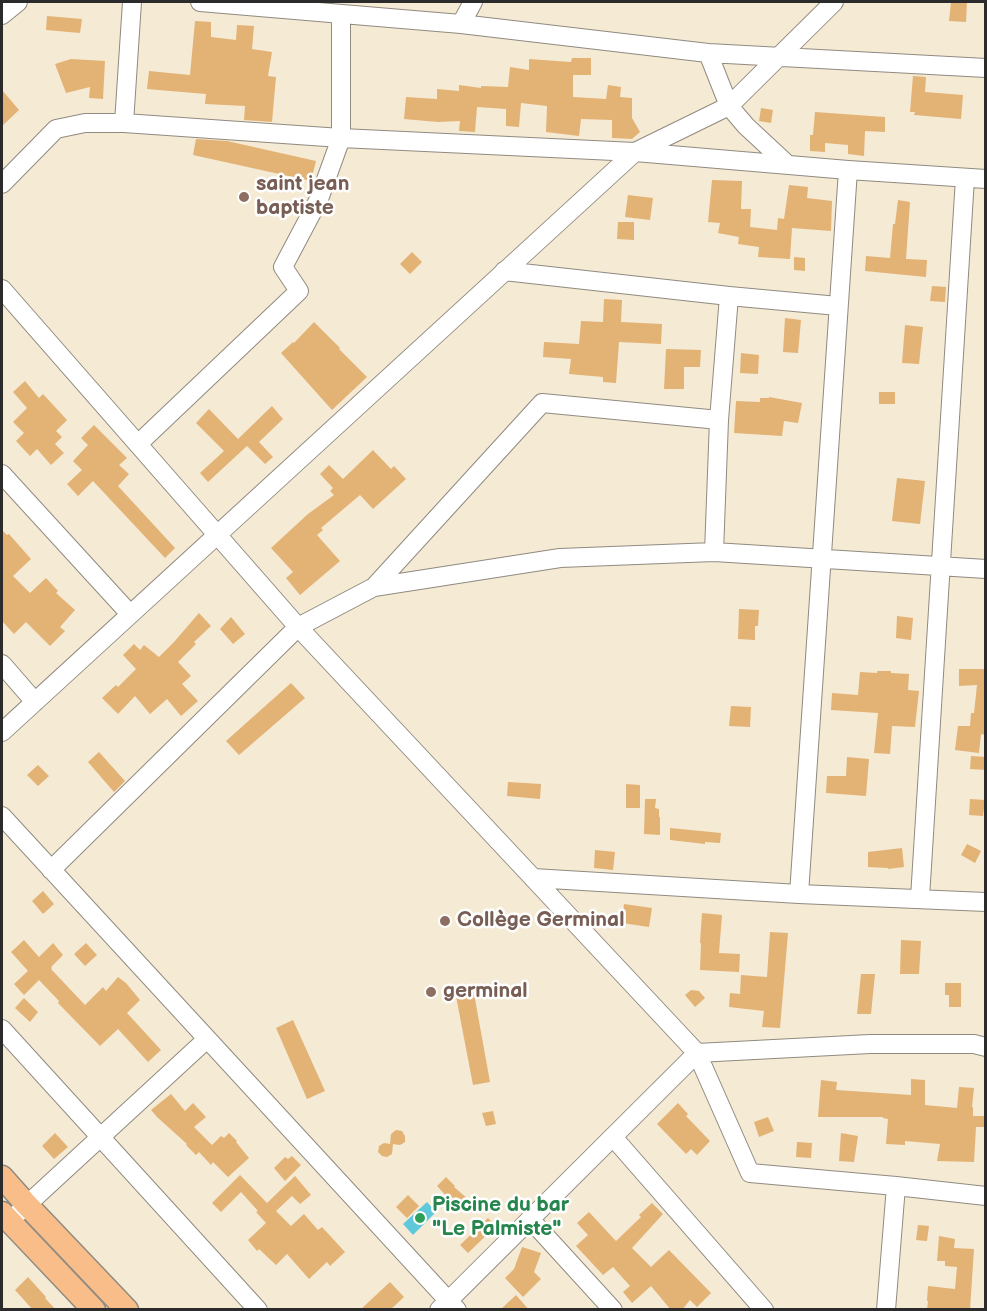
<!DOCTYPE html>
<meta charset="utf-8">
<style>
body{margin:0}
#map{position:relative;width:987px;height:1311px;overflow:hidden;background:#f5ead4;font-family:"Balsamiq Sans",sans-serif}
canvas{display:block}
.frame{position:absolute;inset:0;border:3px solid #2b2b2b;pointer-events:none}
</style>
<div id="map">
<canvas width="987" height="1311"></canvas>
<div class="frame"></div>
</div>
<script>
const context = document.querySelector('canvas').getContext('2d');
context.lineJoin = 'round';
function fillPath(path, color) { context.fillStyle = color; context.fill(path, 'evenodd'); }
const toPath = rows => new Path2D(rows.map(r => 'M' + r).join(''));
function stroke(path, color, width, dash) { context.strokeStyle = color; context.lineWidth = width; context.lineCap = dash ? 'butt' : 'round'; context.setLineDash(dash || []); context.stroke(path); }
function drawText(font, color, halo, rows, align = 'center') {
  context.font = font + ' "Balsamiq Sans",sans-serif'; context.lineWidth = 5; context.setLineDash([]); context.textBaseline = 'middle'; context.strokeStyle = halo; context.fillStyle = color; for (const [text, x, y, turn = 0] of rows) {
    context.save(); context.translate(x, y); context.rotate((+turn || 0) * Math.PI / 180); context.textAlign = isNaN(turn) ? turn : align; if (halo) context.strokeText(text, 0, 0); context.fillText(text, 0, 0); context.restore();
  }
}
fillPath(toPath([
 [427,1202,436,1212,413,1235,403,1224]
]), '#5fc8db');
fillPath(toPath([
 [951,2,967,2,966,22,949,21],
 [47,16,82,19,80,33,46,30],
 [195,21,211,22,211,37,236,40,237,25,254,26,252,49,272,52,268,76,276,77,272,122,244,120,245,106,205,104,206,94,147,89,149,71,190,75],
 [572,58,591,58,591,75,573,75,573,97,606,99,608,85,621,87,620,97,632,98,632,118,640,132,632,139,612,138,612,120,581,119,579,136,546,132,547,106,521,103,519,127,506,126,506,109,477,107,475,132,459,131,460,121,438,122,404,119,406,97,437,99,437,89,459,91,459,85,481,88,481,86,508,87,510,67,529,70,529,59,571,62],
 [71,59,105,61,103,99,89,98,90,87,66,93,55,64],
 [913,76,926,77,925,92,963,95,961,119,914,115,915,112,910,112],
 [2,90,19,110,2,126],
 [761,108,773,110,771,123,759,121],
 [815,112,885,117,885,132,865,131,864,156,848,154,848,145,825,143,825,152,810,151,810,135,813,135],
 [196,139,227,141,316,161,311,181,193,155],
 [712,180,742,181,741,209,751,209,750,227,777,230,778,218,784,219,789,185,808,187,807,198,832,201,831,231,792,228,790,259,758,257,759,247,738,244,739,237,718,233,720,223,708,222],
 [628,195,653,198,650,220,625,217],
 [898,200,910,202,906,259,927,260,926,277,865,271,866,256,890,258,893,224,895,224],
 [618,222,634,222,634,240,617,239],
 [412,252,422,262,410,274,400,264],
 [794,257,805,258,805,271,794,270],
 [932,286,946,287,945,302,930,301],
 [604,299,622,300,621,322,662,324,661,344,619,342,616,383,603,382,603,377,569,374,571,359,543,357,544,342,579,344,581,321,603,322],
 [785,318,801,320,798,353,783,352],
 [314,322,340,348,339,349,367,377,332,410,281,353,293,342,294,343],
 [905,325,923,327,919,364,902,363],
 [666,349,701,350,700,367,684,367,684,389,664,389],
 [741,353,759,355,758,374,740,373],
 [25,381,39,398,43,394,67,420,56,431,62,437,55,444,64,453,51,465,37,449,30,456,16,441,24,433,13,422,27,408,13,392],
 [879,392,895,392,895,404,879,404],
 [769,397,802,403,798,423,784,421,782,436,734,433,736,401,760,402,760,398,769,398],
 [272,406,283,419,259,442,273,457,265,464,247,446,208,482,200,473,224,451,196,423,209,409,238,439],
 [94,425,127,458,119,465,129,474,118,486,175,548,165,558,93,481,78,496,67,484,82,470,73,461,88,445,81,438],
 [373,450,391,469,394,466,406,479,373,509,360,495,321,528,323,530,317,535,340,561,300,595,286,578,293,572,271,548,308,514,334,495,330,491,333,488,320,474,329,465,343,479],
 [897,478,925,481,920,524,892,521],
 [2,530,7,535,9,534,31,559,13,576,30,593,46,578,58,591,56,593,75,610,60,627,65,631,50,646,26,622,14,634,2,621],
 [739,609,759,610,758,626,755,626,755,640,738,639],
 [199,613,211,626,194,642,196,644,178,662,191,676,182,684,198,701,181,716,167,699,150,714,135,696,118,714,102,698,116,685,118,687,136,669,123,655,134,644,140,650,144,645,159,657,174,642],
 [897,616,913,618,911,640,896,638],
 [231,617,245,634,233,644,220,629],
 [959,669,986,669,986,735,981,734,979,753,955,750,958,726,970,726,971,713,974,713,977,685,959,686],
 [877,671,891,671,891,673,909,674,908,690,919,691,915,727,892,726,890,754,874,753,878,713,831,710,832,693,858,695,860,672,877,673],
 [291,683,305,698,239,755,226,741],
 [731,706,751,707,750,727,729,726],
 [99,752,125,781,114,792,88,762],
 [971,756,986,757,986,770,970,769],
 [847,757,869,759,866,796,826,793,827,776,846,776],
 [38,765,49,776,38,786,27,775],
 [508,782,541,784,540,799,507,796],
 [626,784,640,785,640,808,626,808],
 [645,799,656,799,655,808,659,809,659,817,660,817,660,835,644,834],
 [970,799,985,800,983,816,969,815],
 [670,828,721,833,720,843,705,842,705,844,670,840],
 [967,844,981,851,975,863,961,855],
 [902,848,904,867,888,869,888,868,868,867,868,852],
 [595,850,615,852,613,870,594,868],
 [43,891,54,904,43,914,32,901],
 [624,904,652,908,649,927,622,923],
 [702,913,722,915,719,953,740,954,739,972,700,970,701,943,700,943],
 [770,932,788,933,780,1028,762,1027,764,1011,729,1007,730,993,740,994,741,975,767,977],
 [24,940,39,957,53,943,63,955,51,967,52,968,51,969,85,1005,103,987,106,991,118,977,126,983,140,1000,127,1013,161,1050,148,1062,118,1029,100,1046,58,1003,59,1001,39,980,24,995,14,984,28,971,11,952],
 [901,940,921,941,919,974,900,974],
 [86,943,97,955,85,966,74,954],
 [861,974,875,974,871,1014,857,1014],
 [945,983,961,983,961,1007,949,1007,949,995,945,995],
 [473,988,490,1082,473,1085,455,991],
 [691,990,699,991,705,998,695,1007,685,995],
 [24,998,38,1012,30,1022,15,1008],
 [293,1020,325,1091,307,1099,276,1028],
 [911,1079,925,1080,925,1105,957,1108,959,1087,974,1088,972,1107,973,1107,973,1116,986,1116,986,1127,976,1127,974,1162,937,1161,940,1144,905,1141,905,1145,886,1144,888,1119,883,1118,883,1117,818,1117,821,1080,837,1082,836,1090,911,1095],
 [171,1094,185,1111,193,1103,206,1117,194,1127,212,1145,221,1136,224,1138,229,1133,237,1141,236,1142,249,1158,228,1177,213,1162,211,1165,199,1152,196,1155,186,1145,187,1144,157,1117,151,1110],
 [678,1103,688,1114,686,1116,710,1141,697,1155,691,1149,686,1154,657,1124],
 [493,1111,496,1124,486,1126,482,1113],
 [768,1117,774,1131,759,1137,754,1122],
 [396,1130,402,1131,405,1136,405,1142,400,1145,393,1144,392,1154,387,1157,382,1156,378,1152,379,1146,384,1143,390,1144,391,1134],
 [55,1133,68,1147,54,1159,42,1146],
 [841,1133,858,1136,854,1162,839,1161],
 [797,1142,812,1143,811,1158,796,1157],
 [292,1156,301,1165,285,1181,274,1168,285,1157,288,1159],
 [240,1175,267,1203,295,1176,311,1195,300,1204,292,1196,276,1211,291,1226,304,1214,318,1230,322,1227,345,1252,330,1266,327,1262,309,1279,287,1254,276,1265,259,1249,257,1251,248,1240,266,1223,256,1212,258,1211,241,1192,221,1212,212,1203],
 [446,1177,455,1186,454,1187,468,1199,468,1206,463,1211,457,1211,452,1207,452,1202,437,1186],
 [408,1195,419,1206,407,1218,396,1207],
 [652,1203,663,1214,632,1248,651,1267,669,1250,711,1293,697,1307,690,1300,682,1310,671,1310,651,1286,632,1303,623,1292,630,1286,613,1267,603,1275,576,1246,588,1235,577,1223,589,1212,616,1241,641,1217,639,1215],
 [488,1218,496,1226,468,1253,460,1245],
 [918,1225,929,1226,927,1241,916,1240],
 [939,1236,955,1239,954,1248,974,1249,970,1310,927,1310,928,1301,927,1301,928,1286,955,1289,957,1267,945,1266,945,1261,937,1261],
 [522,1247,541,1253,534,1272,541,1279,523,1297,505,1278,514,1269],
 [28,1277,46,1297,45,1298,56,1310,33,1310,15,1290],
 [390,1282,404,1297,390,1310,360,1310],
 [516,1295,529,1310,500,1310]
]), '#e3b275');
const minor = toPath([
 [200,2,461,24,708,53,986,68],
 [2,15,18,2],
 [461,24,473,2],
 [708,53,729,106,746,126,788,165],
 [124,123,132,2],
 [2,184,56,129,85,123,124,123,341,138,635,152,848,170,986,179],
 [504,271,729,296,838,306],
 [2,289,298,627,697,1053,750,1173,896,1186,986,1196],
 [138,444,299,291,283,267,319,199,341,138,341,14],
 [2,474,130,614],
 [714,552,719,420,729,296],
 [374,587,560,558,714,552,986,569],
 [2,664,35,702],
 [2,732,635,152,729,106,834,2],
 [2,816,457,1310],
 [51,870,298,627,374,587,542,403,719,420],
 [533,878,799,894,986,902],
 [799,894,848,170],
 [920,898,965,178],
 [2,1029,258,1310],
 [613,1137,764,1310],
 [18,1213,207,1039],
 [530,1219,613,1310],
 [439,1310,697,1053,870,1044,974,1044,986,1047],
 [886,1310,896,1186]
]);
const major = toPath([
 [2,1177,27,1205,127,1310],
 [2,1213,94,1310]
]);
stroke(minor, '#908a80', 20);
stroke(major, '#908a80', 25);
stroke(minor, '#fff', 18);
stroke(major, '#f8bd89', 22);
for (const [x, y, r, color] of [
 [244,197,6,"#8d6e63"],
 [445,921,6,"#8d6e63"],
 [431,992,6,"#8d6e63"],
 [420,1218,6,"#2e9e5b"]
]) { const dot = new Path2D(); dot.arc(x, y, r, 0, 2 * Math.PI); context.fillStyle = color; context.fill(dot); stroke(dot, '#fff', 2); }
drawText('bold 21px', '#785e54', '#fff', [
 ["saint jean",256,185],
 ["baptiste",256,209],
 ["Collège Germinal",457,921],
 ["germinal",443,992]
], 'left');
drawText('bold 21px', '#27864d', '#fff', [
 ["Piscine du bar",432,1206],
 ["\"Le Palmiste\"",432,1230]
], 'left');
</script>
